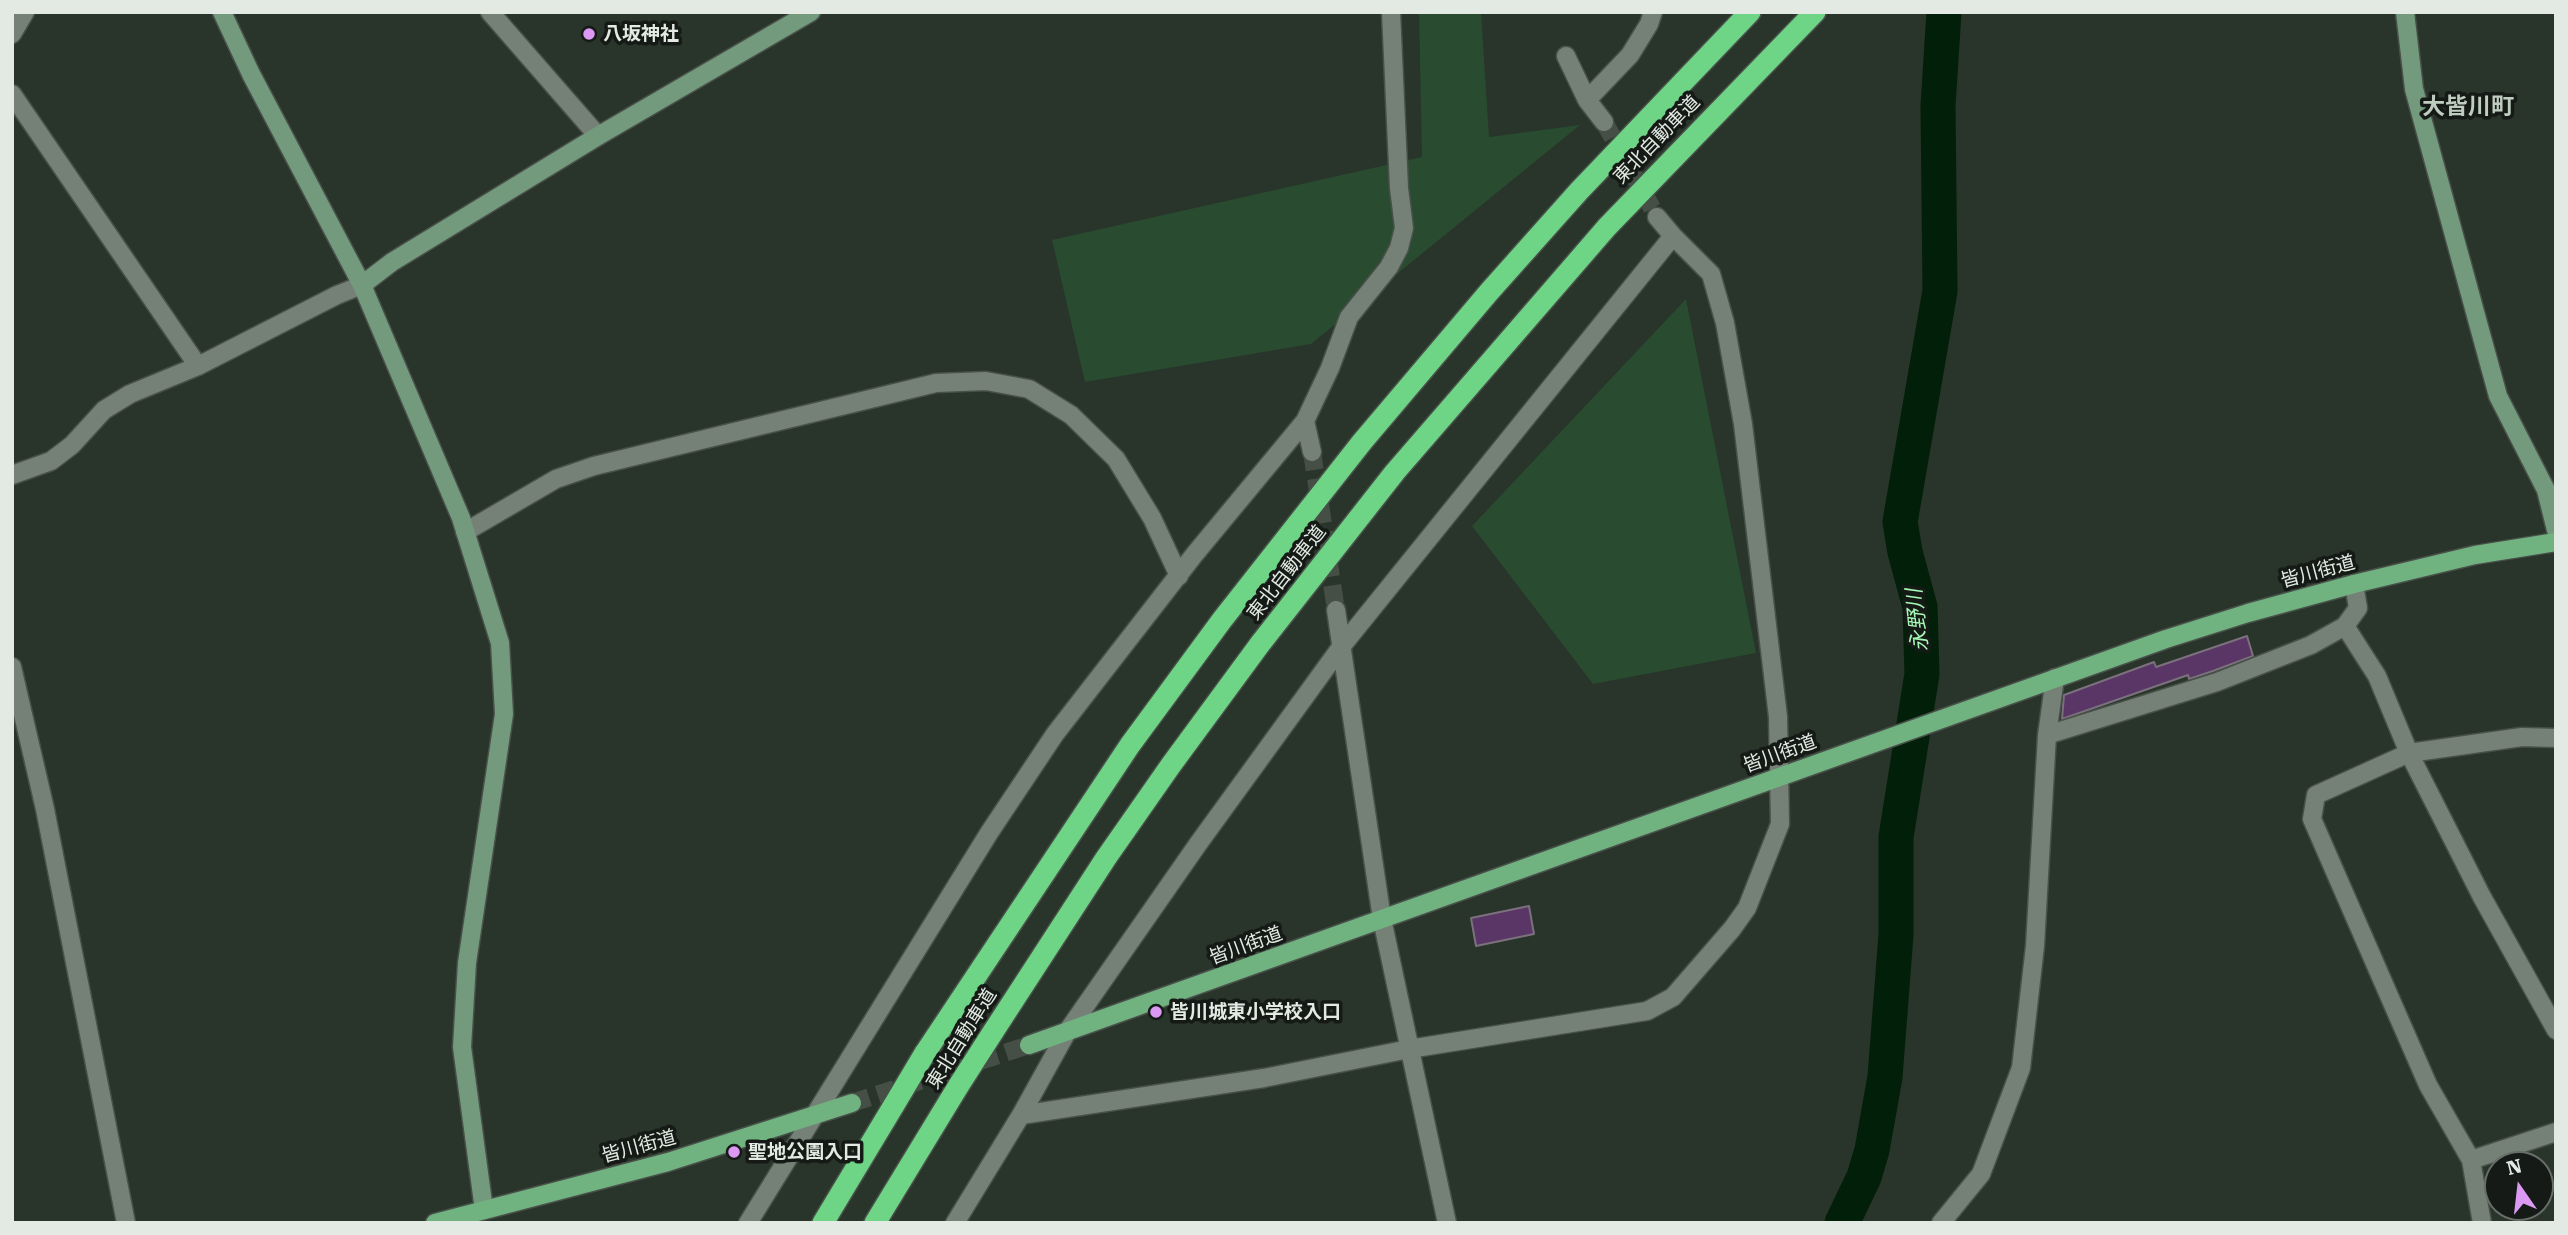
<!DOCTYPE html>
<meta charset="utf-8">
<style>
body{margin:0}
#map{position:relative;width:2568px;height:1235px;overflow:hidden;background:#29342a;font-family:"Roboto Serif",serif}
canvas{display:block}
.frame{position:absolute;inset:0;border:14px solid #e3eae4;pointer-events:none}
.north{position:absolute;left:2484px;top:1151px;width:70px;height:70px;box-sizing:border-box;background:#151a16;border:2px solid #676d68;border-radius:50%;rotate:346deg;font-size:19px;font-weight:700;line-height:28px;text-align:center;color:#e3eae4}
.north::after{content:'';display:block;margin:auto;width:24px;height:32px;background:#dc99f4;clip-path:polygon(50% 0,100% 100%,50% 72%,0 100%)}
</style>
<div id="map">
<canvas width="2568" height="1235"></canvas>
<div class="frame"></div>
<div class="north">N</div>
</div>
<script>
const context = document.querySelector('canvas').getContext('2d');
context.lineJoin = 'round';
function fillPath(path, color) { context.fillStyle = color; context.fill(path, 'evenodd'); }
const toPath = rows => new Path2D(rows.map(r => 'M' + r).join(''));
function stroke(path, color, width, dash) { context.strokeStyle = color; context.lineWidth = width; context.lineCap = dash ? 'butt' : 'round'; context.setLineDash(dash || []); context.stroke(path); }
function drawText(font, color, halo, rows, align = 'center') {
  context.font = font + ' "Roboto Serif","Noto Sans JP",serif'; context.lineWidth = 7; context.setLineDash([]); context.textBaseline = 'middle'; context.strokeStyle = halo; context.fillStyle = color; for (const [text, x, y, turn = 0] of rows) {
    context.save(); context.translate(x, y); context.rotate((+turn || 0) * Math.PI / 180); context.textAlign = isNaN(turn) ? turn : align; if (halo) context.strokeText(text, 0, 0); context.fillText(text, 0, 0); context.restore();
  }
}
fillPath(toPath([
 [1419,12,1481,12,1489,137,1580,125,1311,344,1085,382,1052,240,1422,157],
 [1686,299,1756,653,1593,684,1472,526]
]), '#294b30');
stroke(toPath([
 [1842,1223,1864,1177,1872,1150,1885,1077,1896,935,1896,837,1922,674,1920,607,1905,552,1900,522,1940,291,1938,106,1944,12]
]), '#021f09', 35);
const building = toPath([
 [2247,636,2253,656,2213,671,2189,679,2188,675,2062,719,2064,695,2154,662,2156,667,2247,636],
 [1529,906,1534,934,1476,946,1471,918,1529,906]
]);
fillPath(building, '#5a3667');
stroke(building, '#7a717d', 2);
stroke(toPath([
 [1604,122,1657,217],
 [1312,452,1336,610]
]), '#454f46', 18, [18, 9]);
stroke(toPath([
 [852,1103,1029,1045]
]), '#454f46', 18, [18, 9]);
const street = toPath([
 [490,12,598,136],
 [12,34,25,12],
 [1566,56,1587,100],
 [12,94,198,366],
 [1604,122,1587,100,1630,55,1649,24,1653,12],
 [1305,421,1312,452],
 [12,475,51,461,72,445,104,410,130,394,198,366,337,295,362,285],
 [465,532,556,479,594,466,936,383,986,381,1029,389,1071,415,1116,459,1152,518,1179,576],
 [2354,584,2358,608,2345,626,2377,676,2409,753,2482,897,2556,1030],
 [1336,610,1382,919,1447,1223],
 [12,667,45,809,126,1223],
 [2055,678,2047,735,2217,682,2311,645,2345,626],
 [1021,1115,1264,1078,1409,1049,1647,1011,1673,997,1732,929,1747,908,1780,824,1778,717,1743,424,1725,323,1711,274,1673,236],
 [2471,1160,2556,1132],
 [748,1223,989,833,1055,734,1194,555,1305,421,1330,368,1349,317,1389,267,1399,248,1404,228,1399,188,1391,12],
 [955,1223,1021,1115,1067,1032,1198,844,1341,647,1673,236,1657,217],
 [1941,1223,1981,1174,2021,1068,2035,946,2047,735],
 [2482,1223,2471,1160,2428,1085,2312,819,2316,795,2409,753,2522,737,2556,738]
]);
const secondary = toPath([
 [222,12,251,74,362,285,461,518,500,643,504,714,467,963,462,1047,484,1210],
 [2405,12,2414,89,2498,396,2546,490,2556,530],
 [362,285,392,262,598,136,811,12]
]);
const primary = toPath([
 [1029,1045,2166,639,2248,613,2354,584,2475,555,2556,542],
 [435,1223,668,1162,852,1103]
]);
const highway = toPath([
 [993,1032,1106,858,1171,765,1260,644,1395,472,1607,227,1815,12],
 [925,1053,1130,745,1222,620,1362,442,1489,292,1579,191,1750,12],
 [823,1223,894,1105],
 [875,1223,959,1085]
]);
stroke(street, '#485149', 21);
stroke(secondary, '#485149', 21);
stroke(primary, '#485149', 21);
stroke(highway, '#485149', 24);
stroke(street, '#758177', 18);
stroke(secondary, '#739a7c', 18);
stroke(primary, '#71b380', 18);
stroke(highway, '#6fd586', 21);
const highwayBridge = toPath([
 [959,1085,993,1032],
 [894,1105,925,1053]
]);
stroke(highwayBridge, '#485149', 24, []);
stroke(highwayBridge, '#6fd586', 21);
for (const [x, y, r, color] of [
 [589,34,7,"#dc99f4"],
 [1156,1012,7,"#dc99f4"],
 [734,1152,7,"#dc99f4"]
]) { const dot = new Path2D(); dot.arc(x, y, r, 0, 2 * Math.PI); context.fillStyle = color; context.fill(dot); stroke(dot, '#151a16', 2.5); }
drawText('bold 19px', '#e3eae4', '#151a16', [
 ["八坂神社",603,34],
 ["皆川城東小学校入口",1170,1012],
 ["聖地公園入口",748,1152]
], 'left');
drawText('19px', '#e3eae4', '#151a16', [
 ["東北自動車道",1657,140,-46],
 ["皆川街道",2318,572,-15],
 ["東北自動車道",1287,573,-52],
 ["皆川街道",1780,754,-20],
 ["皆川街道",1246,946,-20],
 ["東北自動車道",962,1039,-58],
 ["皆川街道",639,1147,-15]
]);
drawText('italic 21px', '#a6f8b5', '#151a16', [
 ["永野川",1918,620,-96]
]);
drawText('bold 23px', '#bfccc0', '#151a16', [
 ["大皆川町",2468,107]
]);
</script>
